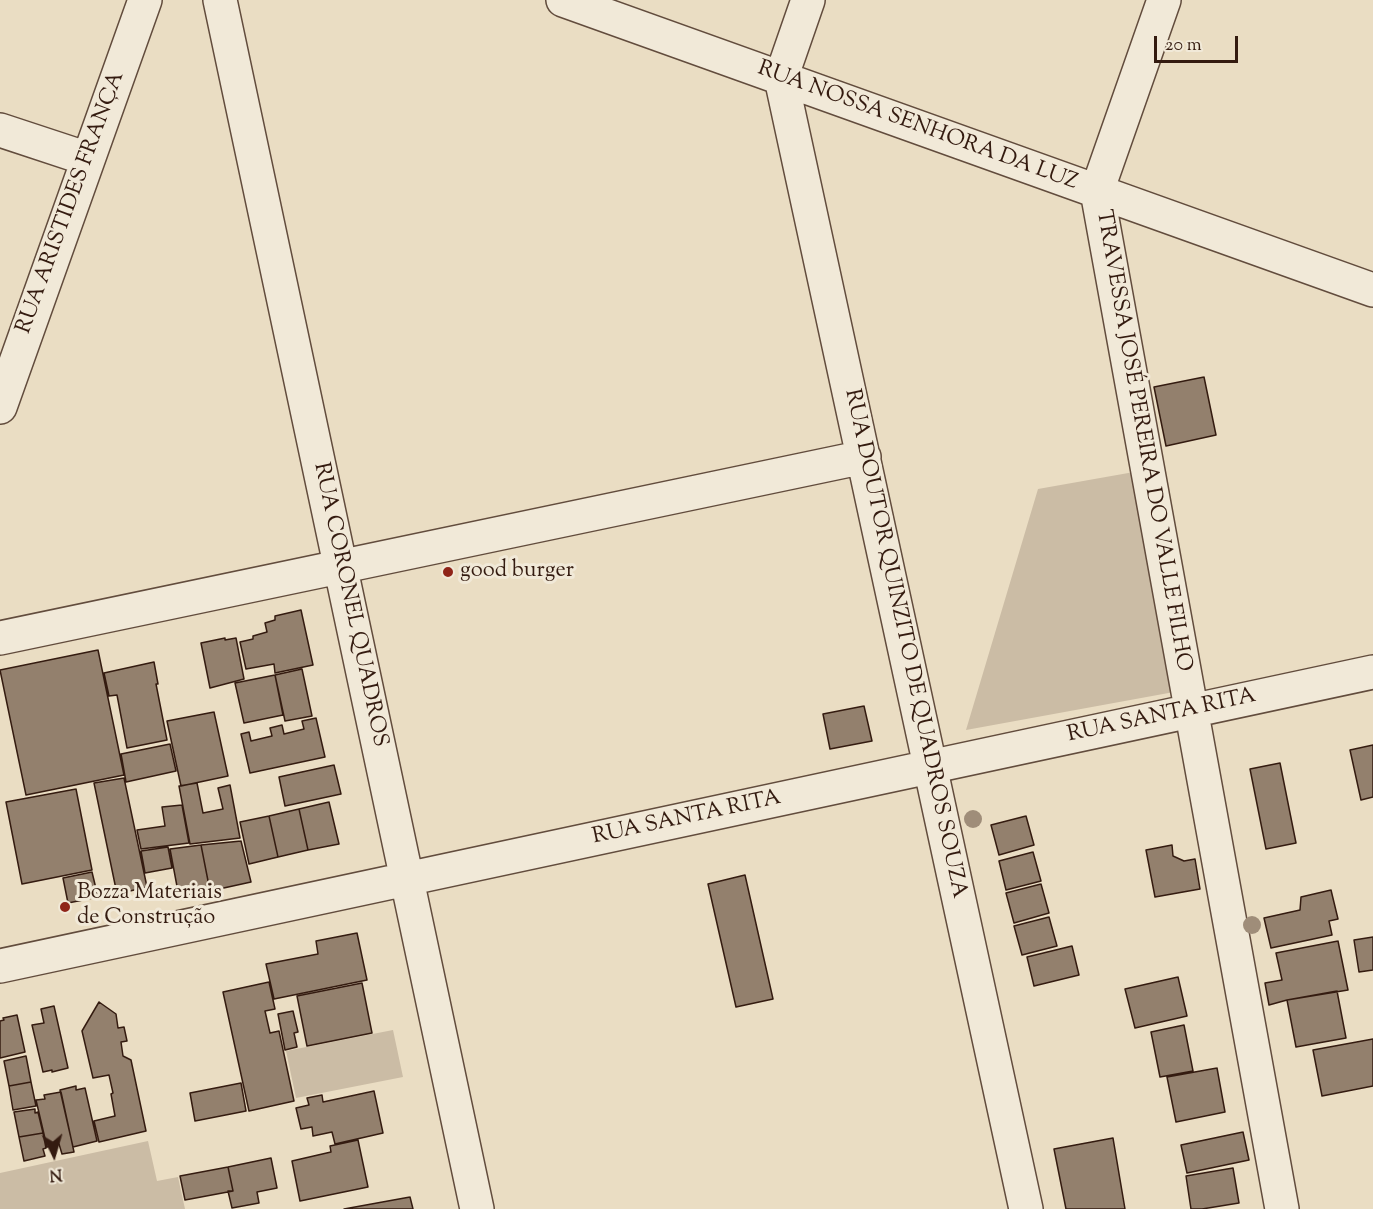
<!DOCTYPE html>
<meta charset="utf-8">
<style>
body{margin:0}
#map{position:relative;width:1373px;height:1209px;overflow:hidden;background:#eaddc3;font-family:"Sorts Mill Goudy",serif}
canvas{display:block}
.north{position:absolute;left:24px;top:1125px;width:60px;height:60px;-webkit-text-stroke:4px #f1e9d8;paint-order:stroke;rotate:175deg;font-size:16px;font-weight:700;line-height:24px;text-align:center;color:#341b10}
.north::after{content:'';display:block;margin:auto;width:21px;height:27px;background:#341b10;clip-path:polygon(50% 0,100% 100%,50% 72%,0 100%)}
.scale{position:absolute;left:1154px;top:36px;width:84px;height:27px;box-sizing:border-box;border:3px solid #341b10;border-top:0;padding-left:8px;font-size:18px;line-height:21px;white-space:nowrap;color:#341b10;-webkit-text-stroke:4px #f1e9d8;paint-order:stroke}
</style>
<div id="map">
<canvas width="1373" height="1209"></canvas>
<div class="north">N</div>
<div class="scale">20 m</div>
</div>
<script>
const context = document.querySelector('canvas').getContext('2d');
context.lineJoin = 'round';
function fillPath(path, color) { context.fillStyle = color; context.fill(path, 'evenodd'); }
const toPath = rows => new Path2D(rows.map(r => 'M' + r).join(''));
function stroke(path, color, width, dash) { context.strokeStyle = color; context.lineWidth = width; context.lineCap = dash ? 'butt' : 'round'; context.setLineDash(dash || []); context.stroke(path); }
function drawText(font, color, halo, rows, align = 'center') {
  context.font = font + ' "Sorts Mill Goudy",serif'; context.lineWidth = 6; context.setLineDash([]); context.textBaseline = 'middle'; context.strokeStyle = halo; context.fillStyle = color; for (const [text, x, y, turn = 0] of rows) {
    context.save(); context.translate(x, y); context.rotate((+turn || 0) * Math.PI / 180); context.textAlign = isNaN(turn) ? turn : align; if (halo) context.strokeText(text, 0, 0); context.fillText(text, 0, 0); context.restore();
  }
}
fillPath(toPath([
 [1134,472,1174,692,966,730,1038,489],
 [393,1030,403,1077,296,1098,286,1051],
 [148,1141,157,1181,178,1177,185,1209,0,1209,0,1173]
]), '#cbbca5');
const building = toPath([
 [1204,377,1216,435,1166,446,1154,387,1204,377],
 [301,610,313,665,275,673,274,664,246,669,240,642,253,639,253,636,267,632,265,623,275,620,275,616,301,610],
 [225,638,225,640,236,638,244,679,210,688,201,643,225,638],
 [98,650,124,775,26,795,0,670,98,650],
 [154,662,158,684,156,684,167,740,127,748,117,695,109,696,104,673,154,662],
 [302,669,312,716,285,721,275,675,302,669],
 [275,675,283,715,244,723,235,683,275,675],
 [864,706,872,741,830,749,823,714,864,706],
 [214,712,228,776,181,786,167,721,214,712],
 [316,718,325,757,250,773,241,734,249,732,251,741,272,736,270,728,282,725,284,734,304,729,302,721,316,718],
 [170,744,176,771,126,782,121,754,170,744],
 [1373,745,1373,797,1361,800,1350,750,1373,745],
 [1280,763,1296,843,1266,849,1250,769,1280,763],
 [334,765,341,794,285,806,279,777,334,765],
 [124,778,147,887,117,894,94,783,124,778],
 [197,783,203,813,223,809,218,788,230,785,240,838,190,844,179,786,197,783],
 [76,789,92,870,22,884,6,802,76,789],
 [329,802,339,844,308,850,299,809,329,802],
 [182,805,189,843,141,849,137,830,165,826,162,807,182,805],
 [299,809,308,850,278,857,269,816,299,809],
 [269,816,278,857,249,864,240,822,269,816],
 [1026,816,1034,845,999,855,991,825,1026,816],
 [241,841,251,882,210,891,201,845,241,841],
 [201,845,210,891,179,897,170,849,201,845],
 [1172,845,1173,856,1184,861,1195,859,1200,889,1155,897,1146,850,1172,845],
 [168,847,172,868,145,873,141,851,168,847],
 [1033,852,1041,881,1006,890,999,861,1033,852],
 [92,872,98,897,68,903,63,878,92,872],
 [745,875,773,999,736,1007,708,884,745,875],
 [1041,884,1049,913,1014,923,1006,893,1041,884],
 [1331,890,1338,919,1329,921,1332,935,1271,948,1264,918,1300,910,1301,897,1331,890],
 [1049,917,1057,946,1022,955,1014,926,1049,917],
 [357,933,367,980,274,999,266,964,318,954,316,941,357,933],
 [1373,937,1373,970,1359,972,1354,940,1373,937],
 [1338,941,1348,990,1287,1000,1269,1005,1265,983,1282,980,1276,953,1338,941],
 [1072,946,1079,975,1034,986,1027,957,1072,946],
 [1178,977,1187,1016,1135,1028,1125,989,1178,977],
 [269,982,275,1009,265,1011,270,1033,279,1031,294,1101,249,1111,223,992,269,982],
 [362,983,372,1033,307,1046,297,996,362,983],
 [1337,991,1346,1038,1296,1047,1287,1000,1337,991],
 [99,1002,116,1014,118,1028,124,1027,127,1041,121,1042,123,1056,131,1060,146,1131,99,1142,94,1121,115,1116,111,1094,113,1093,109,1075,93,1078,82,1031,99,1002],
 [54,1006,68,1068,52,1072,52,1070,43,1072,32,1025,44,1023,41,1009,54,1006],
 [293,1011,298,1032,294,1033,297,1047,285,1050,278,1014,293,1011],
 [17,1015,25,1052,0,1058,0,1021,4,1020,3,1018,17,1015],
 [1184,1025,1193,1071,1160,1077,1151,1032,1184,1025],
 [1373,1039,1373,1086,1322,1096,1313,1050,1373,1039],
 [26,1056,31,1082,9,1086,4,1061,26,1056],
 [1217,1068,1225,1112,1176,1122,1167,1077,1217,1068],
 [31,1082,36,1106,13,1110,9,1086,31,1082],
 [241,1083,246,1111,195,1121,190,1093,241,1083],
 [76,1086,76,1090,85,1088,97,1141,73,1147,60,1090,76,1086],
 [374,1091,383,1133,335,1144,332,1132,313,1136,312,1127,301,1129,296,1108,309,1105,307,1098,322,1095,323,1102,374,1091],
 [61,1092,74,1152,62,1154,59,1144,47,1147,36,1100,45,1099,44,1095,61,1092],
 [35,1109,35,1113,38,1112,43,1133,19,1137,14,1112,35,1109],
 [1243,1132,1249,1160,1187,1173,1181,1145,1243,1132],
 [43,1133,46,1148,43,1149,45,1156,24,1161,19,1137,43,1133],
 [1113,1138,1125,1209,1066,1209,1054,1149,1113,1138],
 [358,1140,368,1187,300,1201,292,1161,331,1152,330,1146,358,1140],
 [271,1158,277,1188,257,1192,259,1203,232,1208,228,1191,233,1191,228,1167,271,1158],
 [228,1167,233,1191,185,1200,180,1176,228,1167],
 [1233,1168,1239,1203,1202,1209,1191,1209,1186,1176,1233,1168],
 [410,1197,413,1209,344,1209,410,1197]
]);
fillPath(building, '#93806d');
stroke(building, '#341b10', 1.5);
const minor = toPath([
 [220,0,477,1209],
 [563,0,1373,290],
 [808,0,781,78,1026,1209],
 [1164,0,1097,191,1282,1209],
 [0,130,88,159],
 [0,407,145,0],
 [0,638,864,457],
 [0,966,1373,672]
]);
stroke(minor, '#624c3d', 36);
stroke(minor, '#f1e9d8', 33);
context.fillStyle = '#9f8d79';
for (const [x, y] of [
 [973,819],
 [1252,925]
]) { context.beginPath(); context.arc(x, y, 9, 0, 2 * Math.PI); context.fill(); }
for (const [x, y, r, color] of [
 [448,572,6,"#8f2418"],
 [65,907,6,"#8f2418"]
]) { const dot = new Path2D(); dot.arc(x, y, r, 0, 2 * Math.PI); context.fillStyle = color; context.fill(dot); stroke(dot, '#f1e9d8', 2); }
drawText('22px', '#341b10', '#f1e9d8', [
 ["RUA NOSSA SENHORA DA LUZ",917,127,20],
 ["RUA ARISTIDES FRANÇA",72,203,-70],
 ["TRAVESSA JOSÉ PEREIRA DO VALLE FILHO",1142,441,80],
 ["RUA CORONEL QUADROS",349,605,78],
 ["RUA DOUTOR QUINZITO DE QUADROS SOUZA",904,644,78],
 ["RUA SANTA RITA",1162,717,-12],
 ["RUA SANTA RITA",687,819,-12]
]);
drawText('22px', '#341b10', '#f1e9d8', [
 ["good burger",460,572],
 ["Bozza Materiais",77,894],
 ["de Construção",77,919]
], 'left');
</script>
